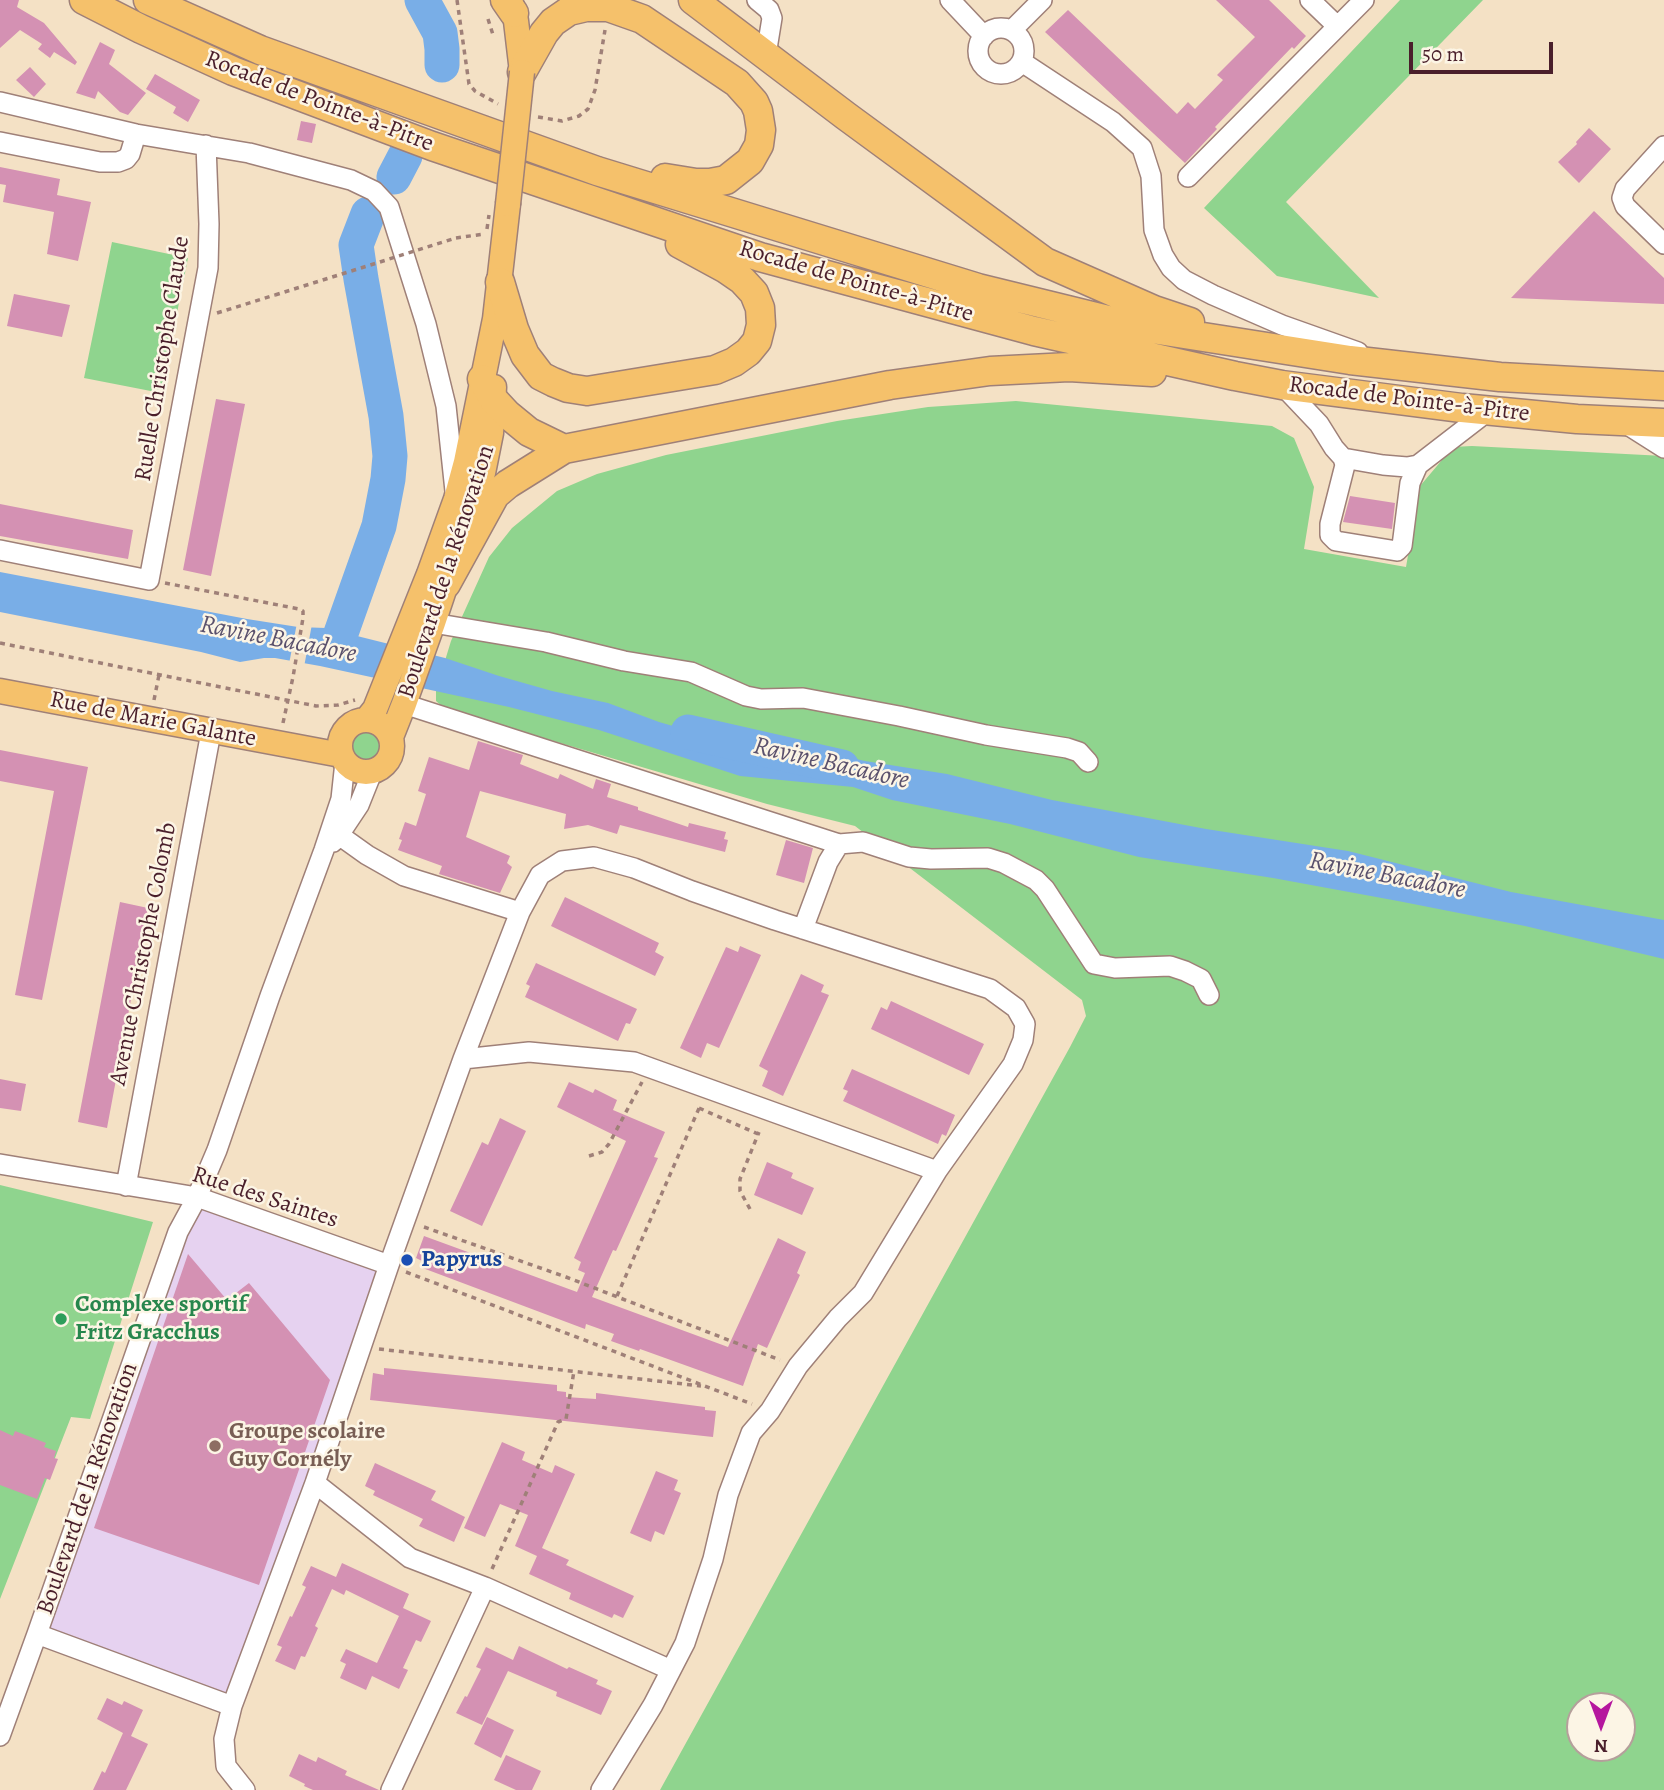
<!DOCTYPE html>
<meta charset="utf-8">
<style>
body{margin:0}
#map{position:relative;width:1664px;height:1790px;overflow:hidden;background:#f4e1c5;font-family:Alegreya,serif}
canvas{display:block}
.north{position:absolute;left:1566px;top:1692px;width:70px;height:70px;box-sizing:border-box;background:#fcf5e5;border:2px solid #b59f9b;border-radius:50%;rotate:180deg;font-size:19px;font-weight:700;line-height:28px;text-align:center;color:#4a1f2b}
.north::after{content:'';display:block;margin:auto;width:24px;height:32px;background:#b5179e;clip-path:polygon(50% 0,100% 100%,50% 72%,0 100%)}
.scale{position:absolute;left:1409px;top:42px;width:144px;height:32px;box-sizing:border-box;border:4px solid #4a1f2b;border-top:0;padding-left:9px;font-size:21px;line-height:24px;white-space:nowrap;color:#4a1f2b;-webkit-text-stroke:5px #fcf5e5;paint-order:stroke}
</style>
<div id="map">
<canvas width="1664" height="1790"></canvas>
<div class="north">N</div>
<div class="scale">50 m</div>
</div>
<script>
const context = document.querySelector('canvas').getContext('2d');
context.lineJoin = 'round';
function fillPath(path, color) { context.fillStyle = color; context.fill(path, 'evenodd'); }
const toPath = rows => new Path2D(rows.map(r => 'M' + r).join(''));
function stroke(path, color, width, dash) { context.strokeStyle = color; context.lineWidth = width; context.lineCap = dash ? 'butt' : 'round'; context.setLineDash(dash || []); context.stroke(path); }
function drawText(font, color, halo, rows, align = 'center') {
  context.font = font + ' Alegreya,serif'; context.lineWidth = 5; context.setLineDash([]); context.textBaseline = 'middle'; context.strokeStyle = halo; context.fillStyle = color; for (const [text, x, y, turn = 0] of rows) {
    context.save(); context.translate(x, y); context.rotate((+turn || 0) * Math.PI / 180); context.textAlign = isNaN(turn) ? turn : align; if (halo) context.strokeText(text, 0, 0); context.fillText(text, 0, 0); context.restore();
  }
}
fillPath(toPath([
 [197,1197,389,1265,232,1706,37,1634]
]), '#e6d2f0');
fillPath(toPath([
 [1400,0,1483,0,1286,202,1379,298,1277,276,1204,208],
 [112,242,188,258,161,393,84,378],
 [1016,401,1272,426,1294,438,1314,487,1304,549,1406,567,1420,486,1453,447,1472,446,1664,456,1664,1790,660,1790,1070,1047,1086,1016,1082,1000,855,826,767,804,445,709,436,701,436,690,451,641,489,557,512,528,557,491,597,474,666,455,837,421,928,407],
 [1580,1706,1622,1706,1622,1748,1580,1748],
 '352 745a15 15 0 1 1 30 0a15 15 0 1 1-30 0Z',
 [0,1185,153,1222,90,1419,71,1417,0,1599]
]), '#8fd48e');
fillPath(toPath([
 [0,572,247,619,298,627,326,628,341,632,445,658,499,676,552,691,608,703,659,722,729,742,796,757,808,748,865,761,947,774,1052,800,1206,829,1348,851,1511,892,1664,920,1664,959,1525,926,1398,901,1273,878,1139,857,1010,824,892,800,853,787,740,776,599,730,509,707,320,666,275,658,264,658,240,662,201,652,0,612]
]), '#79aee7');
fillPath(toPath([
 [297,623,312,624,304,667,289,664]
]), '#f4e1c5');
stroke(toPath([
 [422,0,440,33,442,49,442,65],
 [394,177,405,156],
 [335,650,379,526,388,479,390,456,386,416,361,279,356,245,368,214],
 [688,732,842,767]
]), '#79aee7', 35);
fillPath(toPath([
 [0,0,19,0,17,7,44,23,77,62,75,65,54,52,50,58,38,49,42,44,20,30,0,48],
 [1216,0,1269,0,1306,36,1294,49,1292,47,1215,127,1217,129,1185,163,1045,32,1068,10,1177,114,1188,102,1195,109,1223,80,1217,75,1255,37],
 [100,42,115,50,109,64,146,93,128,115,120,112,98,91,95,99,76,93],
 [30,67,46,84,34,97,16,80],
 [155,74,200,100,188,122,173,113,176,107,146,89],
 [301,121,316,124,312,143,297,140],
 [1589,128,1611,149,1579,183,1558,162,1577,144,1576,142],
 [0,167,60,179,57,195,91,202,78,261,47,254,54,212,3,202,6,185,0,184],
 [1594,211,1664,278,1664,304,1511,298],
 [14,294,70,305,62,337,7,326],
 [216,399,245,404,211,576,183,570],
 [1350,496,1395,503,1392,529,1343,522],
 [0,504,133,530,128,559,0,536],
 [478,741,523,755,520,764,558,779,560,774,593,789,596,779,611,784,607,797,638,807,638,810,688,827,689,823,726,832,724,839,728,840,725,852,620,825,617,834,588,825,564,829,566,814,480,791,466,837,510,856,507,863,512,867,500,893,439,874,442,866,398,850,402,840,399,839,405,822,416,826,426,794,418,791,429,757,469,770],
 [0,750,88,767,42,1000,15,995,54,791,0,781],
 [786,840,813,848,804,883,776,875],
 [565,897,659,943,655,952,664,957,655,976,551,926],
 [120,902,148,908,107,1128,78,1122],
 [740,946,761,955,719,1048,707,1043,701,1058,680,1048,726,947,738,952],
 [536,963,637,1009,630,1024,626,1023,618,1041,525,997,530,986,526,984],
 [801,974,824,985,821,992,829,995,783,1096,762,1086,768,1071,759,1066],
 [891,1001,984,1044,969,1075,871,1029,881,1007,887,1010],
 [852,1069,955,1115,946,1136,942,1134,938,1144,843,1101,848,1091,843,1089],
 [0,1079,26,1084,21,1111,0,1108],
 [569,1082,593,1093,595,1089,617,1100,613,1110,665,1132,654,1157,658,1158,616,1251,613,1250,592,1297,728,1347,778,1238,806,1252,797,1273,800,1275,767,1348,758,1344,743,1386,640,1349,639,1351,611,1341,614,1334,586,1324,585,1329,420,1267,422,1261,416,1258,424,1236,577,1292,585,1273,578,1270,581,1262,574,1258,626,1141,557,1107],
 [500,1118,526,1131,482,1226,450,1211,482,1142,488,1145],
 [767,1162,793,1173,791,1178,814,1188,802,1215,754,1195],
 [188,1254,227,1300,249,1283,330,1380,259,1585,94,1528],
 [384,1368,557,1385,557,1391,566,1392,566,1397,596,1399,596,1393,705,1407,705,1410,716,1411,713,1437,370,1400,373,1373,384,1375],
 [0,1430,13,1436,15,1431,46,1443,44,1447,56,1451,54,1458,58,1459,50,1480,45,1478,37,1499,0,1485],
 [502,1442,525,1452,522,1460,552,1473,555,1465,575,1474,542,1548,569,1560,566,1565,634,1596,623,1618,614,1614,612,1618,569,1599,571,1593,529,1574,537,1556,515,1546,528,1515,500,1504,485,1537,464,1528],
 [375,1463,436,1491,431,1500,465,1517,454,1542,419,1526,423,1519,373,1495,375,1491,365,1486],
 [656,1471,678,1480,674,1490,681,1493,664,1535,655,1531,651,1542,630,1533],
 [342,1563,409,1594,403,1608,431,1621,421,1642,416,1640,403,1668,408,1670,399,1689,372,1676,366,1690,340,1678,346,1664,340,1661,346,1649,377,1663,399,1616,346,1590,344,1595,332,1589,315,1626,318,1628,305,1657,301,1656,295,1670,275,1661,282,1647,277,1645,290,1616,292,1617,306,1587,302,1585,311,1566,336,1577],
 [519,1646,567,1669,569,1667,598,1680,596,1684,612,1691,601,1715,556,1696,557,1692,508,1671,482,1725,456,1713,465,1696,467,1697,481,1669,476,1667,486,1647,513,1660],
 [107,1698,122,1705,124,1701,143,1710,131,1736,148,1744,126,1790,93,1790,102,1771,105,1773,123,1733,97,1719],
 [487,1717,514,1730,501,1758,474,1744],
 [299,1754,316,1762,318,1757,347,1771,345,1775,379,1790,313,1790,304,1786,305,1784,289,1776],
 [506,1755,541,1771,532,1790,516,1790,494,1780]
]), '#d491b3');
const minor = toPath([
 [757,0,769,10,772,18,766,55],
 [950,0,984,36],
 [1310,0,1337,26],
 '978 51a23 23 0 1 1 46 0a23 23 0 1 1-46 0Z',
 [1012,30,1042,0],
 [1022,62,1113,122,1142,148,1151,176,1154,230,1163,255,1171,268,1184,280,1213,295,1282,325,1358,352],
 [0,102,136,134,249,153,351,180,374,191,389,207,426,324,446,406,455,491],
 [0,142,100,162,118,162,126,159,130,154,136,134],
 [1664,146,1625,189,1622,198,1625,206,1664,244],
 [1188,177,1364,0],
 [1282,385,1319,424,1334,448,1343,458,1383,465,1407,467,1418,465,1488,411],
 [1623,422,1664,448],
 [1343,458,1345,465,1330,524,1330,535,1336,541,1397,551,1402,546,1410,483,1418,465],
 [0,550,149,580,208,268,209,224,206,145],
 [433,623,546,642,624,661,691,672,746,696,761,699,803,698,899,716,986,735,1067,748,1079,752,1088,762],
 [404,704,839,844],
 [339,835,367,855,404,876,520,912],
 [333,842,339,835,359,805,373,770],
 [803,929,828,862,839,844,863,842,909,857,931,859,988,858,1004,863,1036,880,1045,889,1094,964,1115,968,1170,966,1185,971,1201,979,1209,995],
 [463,1059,529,1052,634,1062,937,1171],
 [0,1164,197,1197,389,1265],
 [126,1186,211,732],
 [315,1483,410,1558,485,1587,671,1670],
 [37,1634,232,1706],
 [0,1736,37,1634,178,1232,197,1197,217,1150,270,996,324,850,341,799,345,762],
 [245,1790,226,1766,224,1739,232,1706,315,1483,389,1265,463,1059,520,912,540,875,562,861,594,857,634,868,692,891,775,920,990,989,1016,1008,1025,1024,1023,1040,1013,1064,937,1171,863,1293,838,1318,798,1366,770,1411,751,1433,728,1495,713,1559,685,1643,653,1705,601,1790],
 [391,1790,485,1587]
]);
const major = toPath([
 [510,0,516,21,522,72],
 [0,691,341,755],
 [367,719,375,709,429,574,456,499,466,462,495,319,508,204],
 '340 746a26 26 0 1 1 52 0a26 26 0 1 1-52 0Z',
 [391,737,404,704,433,623,483,473,491,433,494,387]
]);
const highway = toPath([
 [84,0,141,29,233,71,432,146,760,257,1034,331,1235,376,1282,385,1462,408,1577,419,1664,423],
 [148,0,260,50,597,171,978,288,1133,326,1350,360,1500,377,1664,386],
 [505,0,514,13],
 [693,0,846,116,1045,262,1154,310,1190,322],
 [522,72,544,33,553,22,569,11,586,7,608,7,642,19,737,83,754,102,758,111,761,130,759,145,750,161,726,180,710,183,696,183,665,178],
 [500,282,514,329,525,355,541,376,553,382,568,388,587,391,715,370,734,362,748,352,757,341,761,325,760,308,754,293,742,280,726,269,680,244],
 [482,379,494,400,507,414,529,432,564,449],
 [446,584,495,495,508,484,564,449,890,385,990,371,1069,367,1152,372]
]);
stroke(minor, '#9f8078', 22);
stroke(major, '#9f8078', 27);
stroke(highway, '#9f8078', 31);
stroke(toPath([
 [457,0,469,84,475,91,498,104],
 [488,19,494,38],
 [538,117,562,121,579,116,588,109,595,90,605,30],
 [456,238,484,234],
 [217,313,275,295],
 [165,583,299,609,303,611,303,618,293,677,283,723],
 [0,643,316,706,338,705,355,700],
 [154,700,159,675],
 [699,1108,758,1134],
 [589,1156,602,1152,609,1144,642,1082],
 [750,1209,740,1191,740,1179,759,1132],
 [424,1227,566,1277,780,1360],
 [406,1272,752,1404],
 [617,1296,700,1106],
 [379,1349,701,1386],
 [492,1569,558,1422,566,1419,574,1371]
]), '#9f8078', 3.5, [5, 5]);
stroke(minor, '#fff', 19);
stroke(major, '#f5c16b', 24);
stroke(highway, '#f5c16b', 28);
const majorBridge = toPath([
 [508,204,522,72]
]);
stroke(majorBridge, '#9f8078', 27, []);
stroke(toPath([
 [487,229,489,215],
 [275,295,456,238]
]), '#9f8078', 3.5, [5, 5]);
stroke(majorBridge, '#f5c16b', 24);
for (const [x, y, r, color] of [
 [407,1260,7,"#1a4fb4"],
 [61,1319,7,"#2e9e5b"],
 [215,1446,7,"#8d6e63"]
]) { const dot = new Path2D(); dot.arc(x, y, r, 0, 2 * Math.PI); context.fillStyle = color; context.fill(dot); stroke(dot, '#fcf5e5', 2.5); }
drawText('24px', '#4a1f2b', '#fcf5e5', [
 ["Rocade de Pointe-à-Pitre",319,102,21],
 ["Rocade de Pointe-à-Pitre",856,282,16],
 ["Ruelle Christophe Claude",163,359,-81],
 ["Rocade de Pointe-à-Pitre",1409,400,7],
 ["Boulevard de la Rénovation",447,572,-72],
 ["Rue de Marie Galante",153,720,11],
 ["Avenue Christophe Colomb",144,954,-79],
 ["Rue des Saintes",265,1198,18],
 ["Boulevard de la Rénovation",88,1489,-71]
]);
drawText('bold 24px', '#164399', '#fcf5e5', [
 ["Papyrus",421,1260]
], 'left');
drawText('bold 24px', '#27864d', '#fcf5e5', [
 ["Complexe sportif",75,1305],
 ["Fritz Gracchus",75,1333]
], 'left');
drawText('bold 24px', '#785e54', '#fcf5e5', [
 ["Groupe scolaire",229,1432],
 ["Guy Cornély",229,1460]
], 'left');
drawText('italic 26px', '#5a516d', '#fcf5e5', [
 ["Ravine Bacadore",278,640,11],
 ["Ravine Bacadore",831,764,13],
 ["Ravine Bacadore",1387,876,11]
]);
</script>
